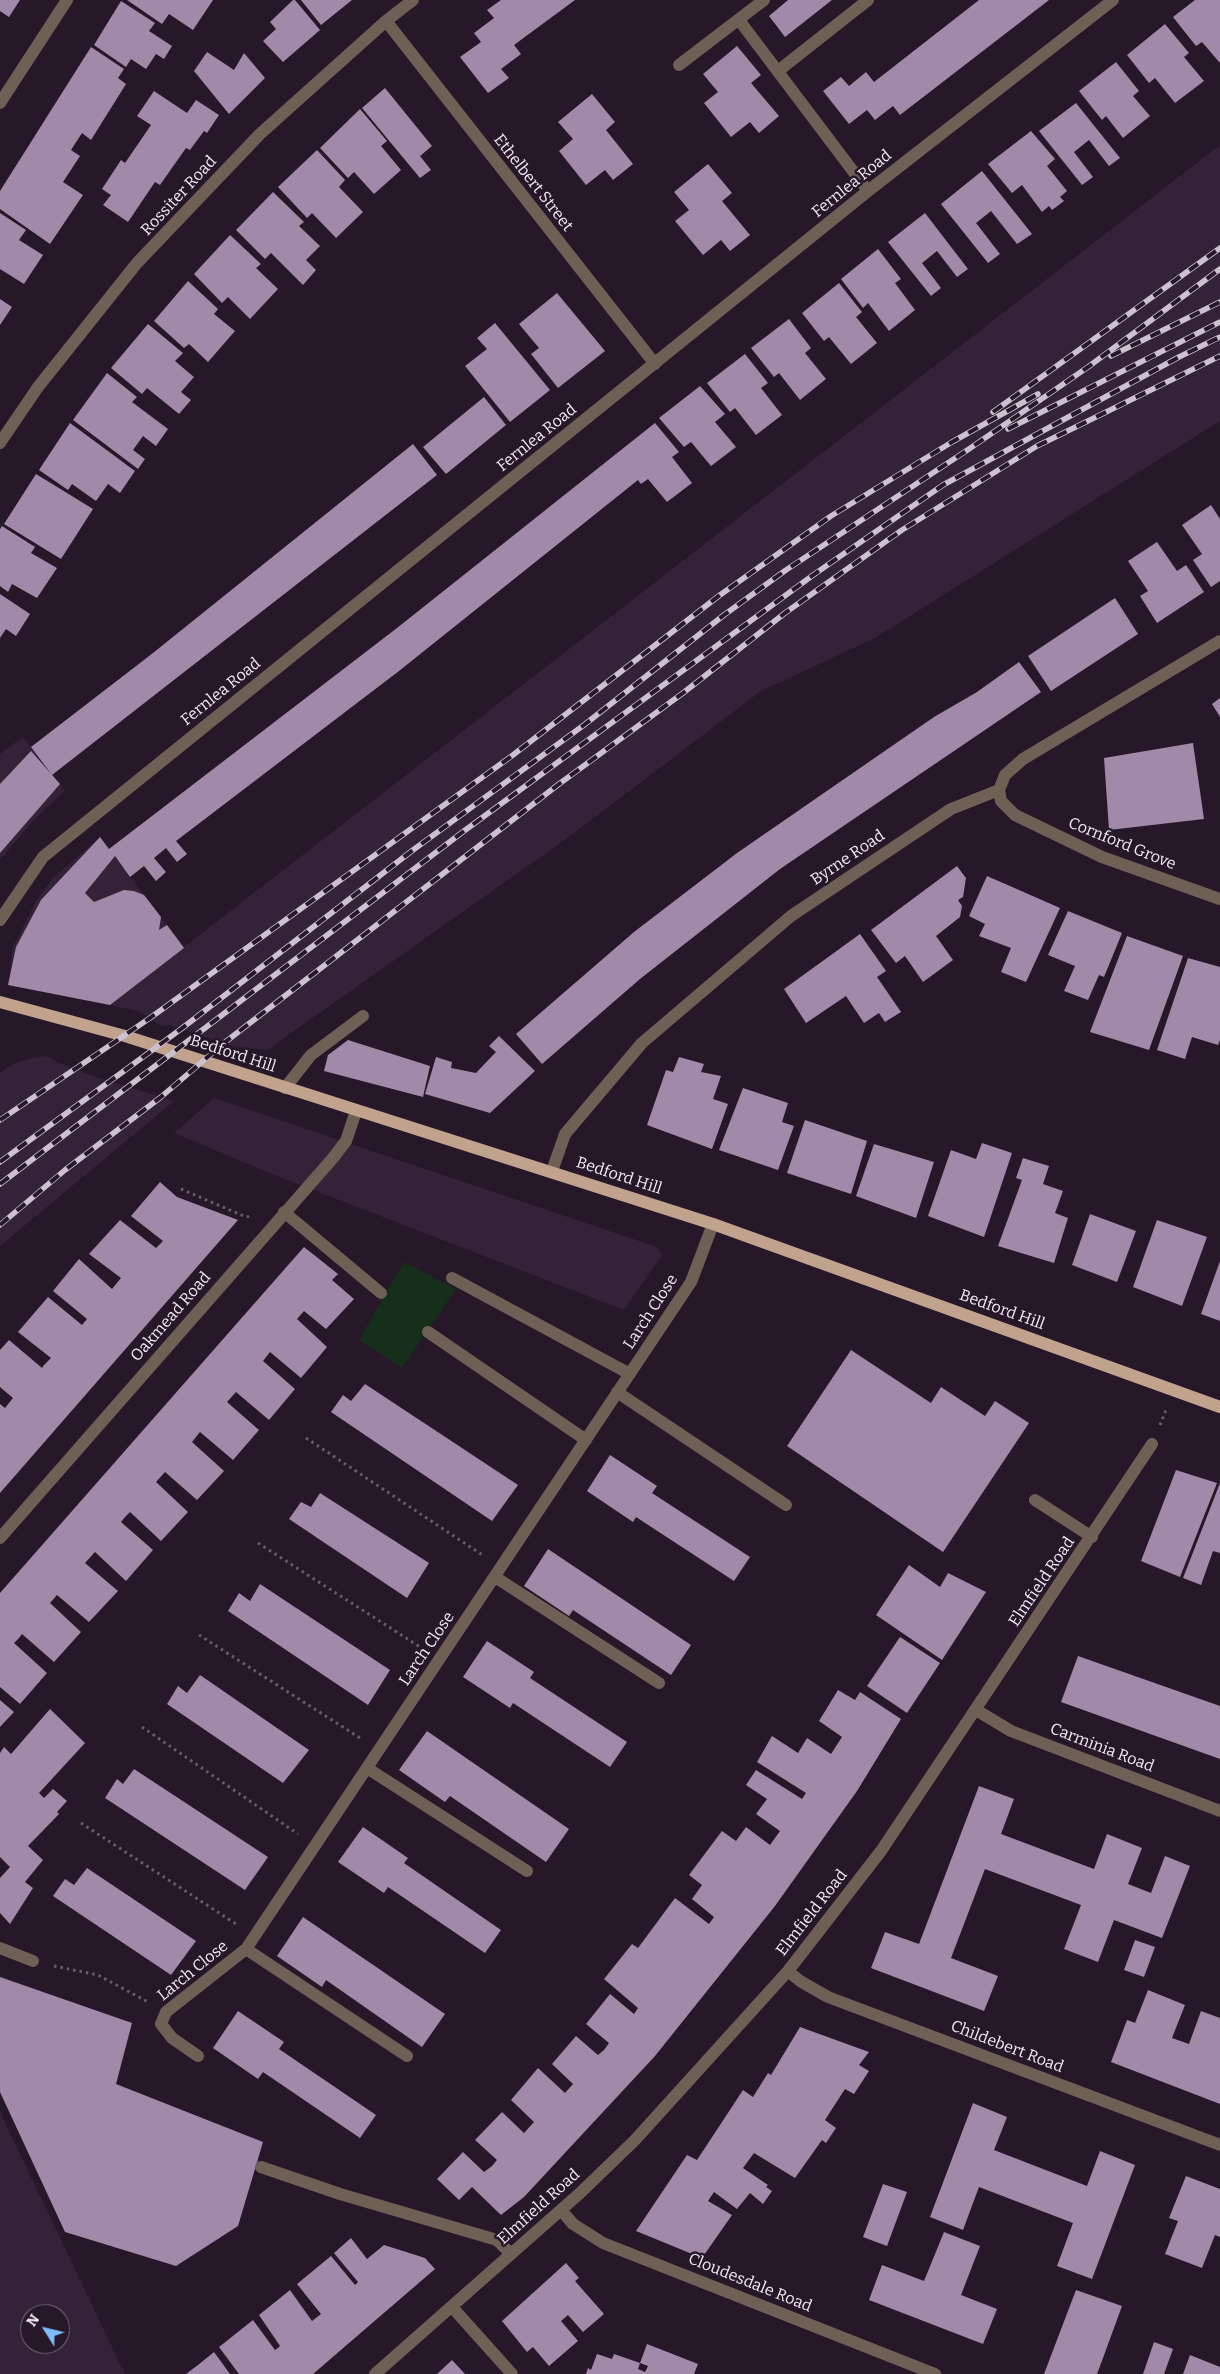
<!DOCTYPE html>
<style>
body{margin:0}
#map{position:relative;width:1220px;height:2374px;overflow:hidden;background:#261829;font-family:Bitter,serif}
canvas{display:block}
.north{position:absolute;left:20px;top:2304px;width:50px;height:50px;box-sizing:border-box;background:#261829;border:1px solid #786c7b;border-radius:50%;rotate:306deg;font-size:14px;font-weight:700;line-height:20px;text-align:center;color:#f3e9f5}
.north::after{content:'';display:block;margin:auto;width:18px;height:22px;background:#7dbef9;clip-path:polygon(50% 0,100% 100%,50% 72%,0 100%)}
</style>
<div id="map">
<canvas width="1220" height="2374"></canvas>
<div class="north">N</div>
</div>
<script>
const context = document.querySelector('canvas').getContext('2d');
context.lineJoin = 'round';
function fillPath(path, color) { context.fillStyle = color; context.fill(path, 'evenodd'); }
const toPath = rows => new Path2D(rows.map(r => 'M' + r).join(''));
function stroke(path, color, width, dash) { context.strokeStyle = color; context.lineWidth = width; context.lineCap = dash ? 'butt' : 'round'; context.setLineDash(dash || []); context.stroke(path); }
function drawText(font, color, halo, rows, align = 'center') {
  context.font = font + ' Bitter,serif'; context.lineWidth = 5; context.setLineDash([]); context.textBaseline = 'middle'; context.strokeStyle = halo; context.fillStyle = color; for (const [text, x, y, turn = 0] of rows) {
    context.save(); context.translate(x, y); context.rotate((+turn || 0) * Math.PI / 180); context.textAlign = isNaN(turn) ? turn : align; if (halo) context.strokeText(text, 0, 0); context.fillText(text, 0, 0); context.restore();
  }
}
fillPath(toPath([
 [1220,145,1220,421,875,638,761,691,566,839,267,1050,236,1047,170,1025,161,1026,139,1011,8,985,13,947,37,899,53,878,100,837,184,947],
 [23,737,65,790,33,821,0,860,0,754],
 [47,1056,57,1062,99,1078,174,1101,0,1246,0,1073,15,1063,32,1058],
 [214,1098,657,1247,662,1255,624,1310,277,1176,174,1133],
 [0,2112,125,2374,0,2374],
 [30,2314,60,2314,60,2344,30,2344]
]), '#332238');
fillPath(toPath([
 [404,1262,456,1289,402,1368,359,1340]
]), '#162f1b');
fillPath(toPath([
 [0,0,20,0,9,17,0,11],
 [127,0,213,0,193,30,169,14,162,24],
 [293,0,295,0,320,30,283,62,263,41,276,29,270,22],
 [301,0,352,0,321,25],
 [501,0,575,0,514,45,521,54,501,69,509,78,488,93,460,57,481,42,474,33,494,18,487,10],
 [788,0,832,0,785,37,769,16],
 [979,0,1049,0,900,115,893,106,875,120,867,110,849,124,823,91,841,77,849,86,866,72,874,82],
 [1195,0,1220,0,1220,63,1202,42,1196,46,1173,17],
 [121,1,155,23,149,31,172,46,164,59,156,54,146,69,131,59,126,67,94,45],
 [1165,24,1189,53,1184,57,1204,81,1175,103,1155,78,1149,83,1127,55],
 [737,46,761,75,751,83,779,116,759,133,750,122,731,137,704,103,718,92,703,74],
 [91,47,124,69,118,78,126,84,91,140,82,133,71,150,80,156,63,182,83,195,50,244,0,209,0,191],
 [207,52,234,70,244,53,265,78,229,114,194,71],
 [1116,62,1139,91,1133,96,1150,116,1123,138,1106,116,1102,120,1079,91],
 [385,88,432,146,420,156,431,170,420,178,362,108],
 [154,91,187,113,196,100,219,115,207,133,204,131,190,150,186,148,160,185,155,182,128,222,103,205,111,195,102,189,121,160,125,163,151,125,137,116],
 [592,94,615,122,606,130,633,164,613,180,605,170,586,185,559,151,573,139,558,122],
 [1076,103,1120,158,1109,166,1089,140,1074,152,1093,177,1082,185,1039,131],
 [360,109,387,141,381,146,401,170,374,194,354,172,348,178,320,148],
 [1031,131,1055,159,1047,166,1067,191,1060,197,1064,201,1052,210,1049,206,1042,212,1022,185,1012,193,988,164],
 [317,150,345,180,339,187,363,212,336,238,312,213,307,218,278,187],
 [708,164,732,193,722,201,750,235,730,251,721,240,703,255,675,221,689,210,674,192],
 [982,171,1032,234,1017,244,991,211,976,223,1000,254,988,263,941,204],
 [273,192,304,222,299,226,320,246,306,260,316,270,303,285,271,253,265,259,236,230],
 [0,213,26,230,19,240,43,255,24,284,0,269],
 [925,213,968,269,957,277,937,251,922,263,941,288,931,296,888,242],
 [230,235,261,264,256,268,278,289,250,319,228,297,222,303,194,274],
 [878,249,901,279,895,283,915,310,889,331,868,303,863,308,841,279],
 [188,281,218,309,214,314,235,331,208,362,189,344,184,348,154,321],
 [839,283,862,312,856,317,877,343,851,364,829,337,824,341,802,313],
 [557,293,605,351,558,388,531,354,539,348,519,324],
 [0,299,12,307,0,325],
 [789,319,811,348,805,353,826,379,800,400,779,373,774,377,751,348],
 [495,323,550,390,510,422,465,366,487,349,477,338],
 [148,324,183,353,175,361,194,377,181,392,191,400,179,414,147,388,142,394,111,368],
 [745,354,768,383,761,388,782,415,756,435,735,408,730,412,707,383],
 [107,373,137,397,132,402,168,429,156,446,143,436,133,450,145,459,138,469,73,420],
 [700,386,725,414,715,422,736,447,711,466,691,442,684,447,659,418],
 [484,397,506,425,446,474,423,447],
 [70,423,135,471,120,493,108,484,96,501,72,484,68,490,39,470],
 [655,423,679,452,672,457,692,483,667,502,648,479,641,484,638,480,399,671,176,841,187,854,177,862,166,848,154,858,166,872,156,881,144,866,130,877,115,856,85,893,94,902,124,890,134,891,144,895,161,917,159,930,167,925,184,948,110,1005,8,985,16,947,41,900,100,837,109,849,397,628],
 [413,444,437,475,52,775,31,747,153,653],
 [36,474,93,509,61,559,4,524],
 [1211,505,1220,519,1220,581,1211,587,1193,560,1202,554,1182,525],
 [2,526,35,547,31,553,57,568,37,598,12,584,8,592,0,586,0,529],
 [1157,542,1177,571,1186,565,1204,592,1157,623,1140,596,1148,591,1128,561],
 [0,594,30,614,16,636,6,629,0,638],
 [1115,598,1138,634,1051,691,1028,656],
 [1019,662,1041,692,780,869,640,979,542,1064,516,1034,634,932,737,853,934,717,977,692],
 [1220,698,1220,717,1212,704],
 [1193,743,1204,819,1109,830,1104,758],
 [31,751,60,784,0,853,0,784],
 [957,866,966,878,963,897,958,900,962,906,960,917,936,936,953,960,923,982,905,956,896,963,871,930],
 [987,876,1060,908,1026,982,1001,972,1011,948,979,936,985,924,969,916],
 [1068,911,1122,933,1104,977,1099,975,1088,1000,1064,991,1075,966,1048,955],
 [860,934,886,971,877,977,901,1012,885,1022,879,1013,864,1023,846,996,806,1023,784,989],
 [1127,936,1183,956,1149,1050,1090,1032],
 [1188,958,1220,967,1220,1040,1218,1045,1192,1037,1185,1059,1157,1050],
 [499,1036,535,1071,490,1113,425,1094,436,1057,452,1062,451,1068,476,1073,496,1052,489,1046],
 [348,1040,430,1066,423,1097,324,1071,328,1055],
 [679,1057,704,1064,701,1072,721,1076,713,1099,728,1104,712,1149,647,1125,666,1070,673,1072],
 [743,1088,788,1103,782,1122,794,1126,778,1170,719,1150],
 [805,1120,867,1141,851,1194,787,1173],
 [982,1143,1012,1153,984,1237,928,1216,951,1150,976,1159],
 [874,1144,934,1162,916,1218,856,1196],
 [1023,1158,1049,1166,1043,1184,1063,1191,1055,1213,1068,1218,1054,1263,998,1246,1022,1180,1016,1178],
 [160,1182,177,1197,238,1220,0,1493,0,1404,5,1408,13,1398,0,1387,0,1350,9,1340,42,1368,44,1365,51,1358,18,1332,48,1297,82,1325,87,1319,53,1291,79,1259,112,1289,121,1278,89,1254,120,1220,156,1248,163,1241,131,1216],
 [1090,1214,1136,1231,1117,1282,1072,1265],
 [1157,1220,1207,1237,1182,1306,1133,1287],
 [304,1247,338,1274,332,1280,354,1299,326,1329,304,1311,297,1319,327,1347,301,1378,270,1352,263,1361,295,1389,269,1420,236,1392,227,1402,259,1430,233,1460,200,1432,192,1442,224,1471,197,1500,165,1472,156,1482,188,1512,161,1541,130,1512,125,1517,121,1522,153,1550,126,1581,95,1552,85,1563,118,1591,89,1622,57,1595,50,1603,81,1632,54,1662,22,1634,19,1638,14,1643,47,1673,20,1704,0,1687,0,1593],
 [1220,1261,1220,1321,1201,1314],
 [851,1350,931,1403,941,1387,985,1416,995,1401,1029,1423,943,1552,787,1446],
 [365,1384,518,1485,492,1521,331,1412,343,1395,351,1401],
 [610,1455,657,1486,652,1493,750,1557,734,1581,636,1517,633,1522,587,1491],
 [1176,1470,1217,1483,1180,1577,1141,1561],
 [1220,1483,1220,1553,1213,1551,1201,1585,1183,1578],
 [320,1493,429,1563,407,1598,289,1519,301,1502,311,1507],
 [548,1549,691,1645,671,1675,573,1610,569,1616,524,1586],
 [909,1565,940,1587,948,1573,986,1592,942,1660,876,1615],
 [260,1584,390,1670,368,1705,228,1611,239,1593,250,1601],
 [900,1637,940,1663,907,1713,867,1686],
 [487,1641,534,1672,530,1678,627,1742,610,1767,513,1703,510,1708,463,1677],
 [1078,1656,1220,1706,1220,1759,1061,1702],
 [200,1675,309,1750,283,1783,167,1704,178,1686,187,1693],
 [838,1690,855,1700,860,1692,901,1719,857,1791,775,1906,655,2056,524,2197,501,2215,472,2187,459,2200,437,2179,463,2152,484,2172,492,2166,497,2160,475,2140,502,2112,524,2133,534,2122,511,2100,538,2068,565,2093,573,2084,552,2064,576,2036,598,2055,604,2050,609,2043,586,2024,610,1994,634,2014,638,2008,604,1979,632,1944,638,1948,675,1898,709,1924,714,1917,692,1899,702,1885,689,1875,722,1831,736,1841,746,1827,770,1845,780,1831,756,1814,767,1799,746,1785,756,1770,802,1799,806,1793,757,1762,772,1736,798,1753,807,1738,831,1754,842,1737,819,1721],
 [0,1700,14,1712,0,1727],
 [50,1709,85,1743,39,1793,44,1798,53,1789,67,1801,57,1812,59,1814,28,1846,43,1860,25,1882,33,1888,10,1924,0,1913,0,1878,10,1867,0,1857,0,1753,4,1747,11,1754],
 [427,1731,569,1829,546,1862,450,1796,445,1802,399,1770],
 [134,1769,268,1857,245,1890,105,1798,117,1779,123,1784],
 [979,1786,1014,1799,1001,1834,1094,1869,1107,1834,1142,1848,1128,1884,1151,1893,1165,1856,1190,1866,1162,1938,1114,1920,1098,1962,1064,1949,1081,1905,985,1869,951,1958,998,1976,984,2011,871,1968,885,1932,919,1944],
 [363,1827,408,1858,404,1863,501,1930,485,1953,388,1887,384,1893,338,1862],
 [87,1868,196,1941,171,1975,53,1896,65,1879,74,1885],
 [303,1917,445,2014,422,2047,326,1980,322,1987,277,1956],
 [1135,1940,1155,1947,1144,1977,1124,1970],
 [0,1977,132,2023,116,2084,263,2142,238,2226,176,2266,65,2232,0,2092],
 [1148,1990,1185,2005,1172,2038,1189,2044,1201,2011,1220,2018,1220,2104,1111,2062,1127,2020,1135,2023],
 [238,2011,284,2042,279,2049,376,2115,360,2138,263,2072,258,2079,213,2048],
 [800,2027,869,2052,859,2065,869,2071,854,2094,845,2089,825,2120,836,2128,826,2143,822,2140,795,2178,754,2153,743,2168,768,2185,766,2187,772,2191,763,2204,750,2193,737,2209,714,2192,708,2201,732,2215,702,2258,636,2231,687,2155,697,2160,743,2090,753,2097,768,2073,771,2075],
 [973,2103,1007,2117,994,2150,1087,2186,1100,2151,1135,2165,1092,2279,1057,2266,1073,2223,979,2187,963,2230,930,2217],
 [1186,2176,1220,2189,1220,2237,1215,2235,1202,2268,1165,2254,1178,2221,1169,2218],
 [883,2184,907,2192,887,2246,863,2237],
 [944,2232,980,2246,961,2295,997,2309,983,2344,869,2300,882,2265,924,2281],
 [351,2238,367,2259,384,2245,425,2258,435,2269,313,2374,239,2374,219,2347,253,2320,275,2350,278,2348,280,2346,259,2315,290,2290,312,2321,321,2314,297,2284,331,2256,355,2285,358,2282,334,2253],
 [566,2263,579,2278,575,2281,604,2314,583,2332,568,2315,561,2321,578,2341,549,2366,533,2347,527,2352,502,2321],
 [1076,2290,1122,2306,1103,2358,1097,2374,1044,2374],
 [1154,2342,1173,2349,1164,2374,1143,2374],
 [647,2344,698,2364,694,2374,586,2374,588,2368,591,2370,597,2354,612,2359,614,2354,640,2363,638,2369,645,2372,648,2366,640,2363],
 [214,2352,230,2374,186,2374,198,2365],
 [1190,2355,1220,2367,1220,2374,1183,2374],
 [452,2360,465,2374,437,2374]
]), '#a189aa');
stroke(toPath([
 [181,1189,246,1217,251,1216],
 [1160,1425,1166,1410],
 [306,1438,484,1556],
 [258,1543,420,1647],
 [199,1635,360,1738],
 [142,1727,298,1834],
 [81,1823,236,1924],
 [54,1966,98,1975,148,2002]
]), '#695c6b', 3, [2.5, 4]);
stroke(toPath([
 [739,20,868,191],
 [386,21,655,364],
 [679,65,764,0],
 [778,71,868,0],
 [0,103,67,0],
 [0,443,38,387,137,263,260,134,386,21,413,0],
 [999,790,1001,801,1015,815,1102,857,1220,899],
 [0,920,43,857,868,191,1113,0],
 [285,1088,311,1055,363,1016],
 [552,1171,565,1134,642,1043,791,916,951,809,999,790,1005,775,1023,759,1220,641],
 [284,1212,381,1293],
 [452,1278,630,1374],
 [428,1332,586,1440],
 [617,1392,786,1505],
 [1035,1500,1092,1537],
 [0,1538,333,1158,346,1141,356,1111],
 [495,1577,659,1683],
 [976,1710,1011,1731,1220,1811],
 [367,1768,527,1871],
 [0,1948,33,1961],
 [246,1949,407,2056],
 [788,1971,800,1981,828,1997,1220,2145],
 [198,2056,172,2038,161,2024,166,2012,246,1949,691,1282,713,1224],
 [261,2167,340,2194,497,2240,511,2254],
 [561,2210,573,2224,603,2243,935,2374],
 [452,2307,512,2374],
 [375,2374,579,2194,635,2140,788,1971,881,1851,1152,1444]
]), '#6f6055', 12);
stroke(toPath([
 [0,1002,125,1036,713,1224,1220,1407]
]), '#c1a38d', 12);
const rail = toPath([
 [1111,356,1220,302],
 [993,412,1220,248],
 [1008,429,1220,322],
 [0,1120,150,1018,513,755,720,595,831,516,952,442,1038,394],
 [0,1162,181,1029,413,850,584,725,724,615,786,570,969,449,1088,367,1220,269],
 [0,1184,464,831,816,573,943,485,1179,357,1220,337],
 [0,1225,65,1170,161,1097,224,1043,559,784,683,693,785,613,902,530,1037,446,1220,356]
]);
stroke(rail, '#ccc1ce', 5.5);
stroke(rail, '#261829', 4, [11]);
drawText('16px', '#f3e9f5', '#261829', [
 ["Ethelbert Street",533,183,52],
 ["Fernlea Road",852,184,-39],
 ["Rossiter Road",179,196,-47],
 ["Fernlea Road",537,438,-39],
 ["Fernlea Road",221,692,-39],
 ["Cornford Grove",1122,844,22],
 ["Byrne Road",848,858,-34],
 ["Bedford Hill",233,1054,18],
 ["Bedford Hill",619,1176,18],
 ["Bedford Hill",1002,1310,20],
 ["Larch Close",651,1312,-57],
 ["Oakmead Road",171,1317,-49],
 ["Elmfield Road",1042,1582,-56],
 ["Larch Close",427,1649,-56],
 ["Carminia Road",1102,1748,21],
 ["Elmfield Road",812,1913,-52],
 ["Larch Close",193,1971,-39],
 ["Childebert Road",1007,2047,21],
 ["Elmfield Road",539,2207,-42],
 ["Cloudesdale Road",750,2283,22]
]);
</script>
